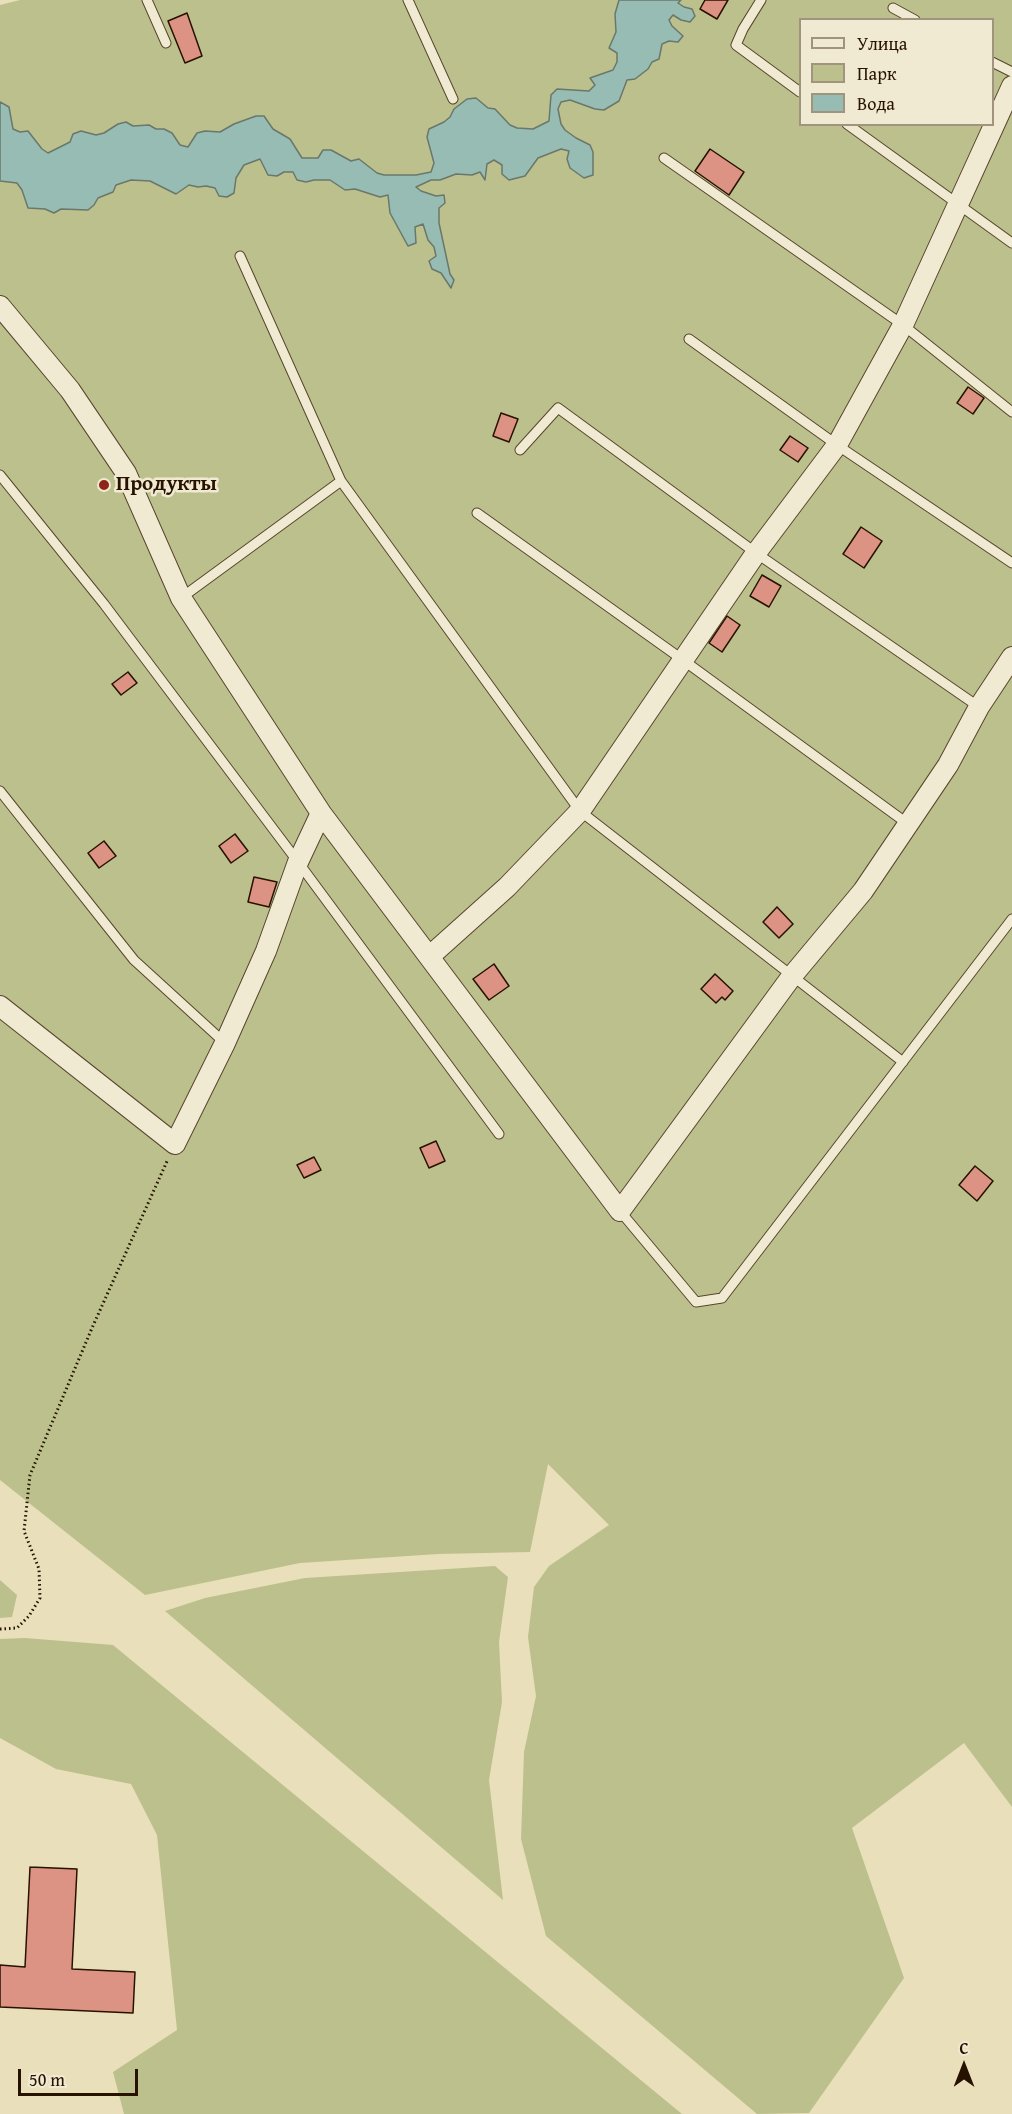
<!DOCTYPE html>
<meta charset="utf-8">
<style>
body{margin:0}
#map{position:relative;width:1012px;height:2114px;overflow:hidden;background:#e9dfba;font-family:"Gentium Book Plus",serif}
canvas{display:block}
.legend{position:absolute;left:799px;top:18px;width:195px;height:108px;box-sizing:border-box;background:#f1ead2;border:2px solid #a0947e;margin:0;padding:8px 10px;list-style:none;font-size:18px;color:#271200}
.legend li{display:flex;align-items:center;gap:12px;height:30px}
.legend b{width:30px;border:2px solid #a0947e}
.north{position:absolute;left:934px;top:2036px;width:60px;height:60px;-webkit-text-stroke:4px #f1ead2;paint-order:stroke;rotate:0deg;font-size:16px;font-weight:700;line-height:24px;text-align:center;color:#271200}
.north::after{content:'';display:block;margin:auto;width:21px;height:27px;background:#271200;clip-path:polygon(50% 0,100% 100%,50% 72%,0 100%)}
.scale{position:absolute;left:18px;top:2069px;width:120px;height:27px;box-sizing:border-box;border:3px solid #271200;border-top:0;padding-left:8px;font-size:18px;line-height:21px;white-space:nowrap;color:#271200;-webkit-text-stroke:4px #f1ead2;paint-order:stroke}
</style>
<div id="map">
<canvas width="1012" height="2114"></canvas>
<ul class="legend">
<li><b style="height:8px;background:#f1ead2"></b>Улица</li>
<li><b style="height:16px;background:#bcc08c"></b>Парк</li>
<li><b style="height:16px;background:#97bcb3"></b>Вода</li>
</ul>
<div class="north">С</div>
<div class="scale">50 m</div>
</div>
<script>
const context = document.querySelector('canvas').getContext('2d');
context.lineJoin = 'round';
function fillPath(path, color) { context.fillStyle = color; context.fill(path, 'evenodd'); }
const toPath = rows => new Path2D(rows.map(r => 'M' + r).join(''));
function stroke(path, color, width, dash) { context.strokeStyle = color; context.lineWidth = width; context.lineCap = dash ? 'butt' : 'round'; context.setLineDash(dash || []); context.stroke(path); }
function drawText(font, color, halo, rows, align = 'center') {
  context.font = font + ' "Gentium Book Plus",serif'; context.lineWidth = 5; context.setLineDash([]); context.textBaseline = 'middle'; context.strokeStyle = halo; context.fillStyle = color; for (const [text, x, y, turn = 0] of rows) {
    context.save(); context.translate(x, y); context.rotate((+turn || 0) * Math.PI / 180); context.textAlign = isNaN(turn) ? turn : align; if (halo) context.strokeText(text, 0, 0); context.fillText(text, 0, 0); context.restore();
  }
}
fillPath(toPath([
 [20,0,1012,0,1012,1807,964,1743,852,1828,904,1978,809,2113,757,2114,546,1936,521,1839,524,1752,536,1696,528,1637,534,1587,549,1566,609,1525,548,1464,530,1552,438,1554,300,1563,145,1595,0,1480,0,5],
 [800,20,992,20,992,124,800,124],
 [495,1566,508,1577,499,1642,502,1702,489,1780,503,1900,165,1611,205,1598,305,1578],
 [0,1580,17,1595,12,1617,0,1618],
 [25,1638,113,1645,682,2114,124,2114,113,2072,177,2030,157,1835,131,1784,56,1769,0,1738,0,1639]
]), '#bcc08c');
const water = toPath([
 [619,0,681,0,678,3,684,7,692,9,695,16,690,22,681,20,673,15,669,20,672,26,683,36,678,42,669,41,662,44,659,59,652,62,648,69,635,79,627,80,619,101,604,110,595,109,570,100,561,102,558,109,561,124,565,130,576,138,590,145,593,152,593,175,584,178,570,168,567,159,569,151,561,149,538,158,525,176,509,180,502,174,502,165,494,160,487,164,485,180,480,172,472,175,456,174,440,180,431,180,416,187,421,191,436,196,444,195,445,203,439,208,439,223,450,274,454,280,451,288,441,273,432,269,429,261,436,256,434,247,428,240,423,224,415,227,416,243,408,246,390,213,388,195,380,197,355,189,345,190,330,180,314,180,306,182,297,180,293,172,284,172,277,176,268,175,260,159,244,165,236,178,234,193,227,197,219,196,215,188,206,186,198,187,189,185,176,194,150,181,131,180,116,185,113,192,98,198,94,205,88,210,61,209,54,213,45,209,28,208,22,190,17,183,0,181,0,102,9,107,13,129,20,132,28,131,42,149,48,153,70,142,73,134,81,131,96,135,104,133,118,124,126,122,133,126,149,125,156,129,164,129,172,133,180,145,188,147,197,133,205,131,220,132,234,124,256,116,264,116,273,129,290,139,302,158,318,158,323,150,331,150,351,161,359,159,377,173,384,175,416,175,431,172,434,163,427,137,429,129,444,122,450,117,454,109,467,99,476,98,488,108,495,109,510,125,517,128,533,129,549,121,551,95,557,89,589,91,595,85,590,78,613,70,617,62,617,53,609,48,616,32,615,14,619,0]
]);
fillPath(water, '#97bcb3');
stroke(water, '#6a786b', 1.5);
const building = toPath([
 [705,0,728,0,717,19,700,9,705,0],
 [187,13,202,56,185,63,168,21,187,13],
 [710,149,744,172,729,195,695,171,710,149],
 [968,387,984,398,973,414,957,403,968,387],
 [501,413,518,419,509,442,493,436,501,413],
 [790,436,808,448,798,462,780,450,790,436],
 [861,527,882,541,864,568,843,554,861,527],
 [762,575,781,586,769,607,750,596,762,575],
 [727,616,740,625,722,652,709,643,727,616],
 [128,672,137,683,121,695,112,684,128,672],
 [235,834,248,851,231,863,219,846,235,834],
 [104,841,116,856,99,868,88,853,104,841],
 [254,877,277,882,269,907,248,902,254,877],
 [777,907,793,924,779,938,763,922,777,907],
 [494,964,509,986,489,1000,473,979,494,964],
 [715,974,733,991,725,1000,722,997,716,1003,701,989,715,974],
 [436,1141,445,1161,429,1168,420,1148,436,1141],
 [314,1157,321,1170,304,1178,297,1165,314,1157],
 [975,1166,993,1181,977,1201,959,1185,975,1166],
 [30,1867,77,1869,72,1969,135,1972,133,2013,0,2007,0,1965,25,1967,30,1867]
]);
fillPath(building, '#dc9383');
stroke(building, '#271200', 1.5);
const service = toPath([
 [147,0,166,43],
 [408,0,453,99],
 [761,0,743,29,736,45,800,92],
 [893,8,915,20],
 [992,62,1012,72],
 [847,124,1012,243],
 [664,158,903,325,1012,412],
 [240,256,341,481,580,811,903,1062],
 [689,339,837,445,1012,563],
 [520,450,558,408,756,553,979,707],
 [0,475,104,604,298,862,499,1134],
 [477,513,683,660,908,824],
 [181,598,341,481],
 [0,791,134,960,225,1043],
 [620,1211,696,1302,722,1298,1012,919]
]);
const minor = toPath([
 [0,306,70,390,126,473,181,598,321,813,620,1211,792,976,863,891,948,765,979,707,1012,657],
 [430,956,507,887,580,811,756,553,837,445,903,325,1012,86],
 [0,1006,175,1144,225,1043,266,951,298,862,321,813]
]);
stroke(service, '#58452e', 11);
stroke(minor, '#58452e', 22);
stroke(toPath([
 [0,1629,17,1628,29,1616,40,1598,39,1569,24,1531,30,1475,92,1328,168,1159]
]), '#271200', 3, [1.5, 3]);
stroke(service, '#f1ead2', 9);
stroke(minor, '#f1ead2', 20);
for (const [x, y, r, color] of [
 [104,485,6,"#8f2418"]
]) { const dot = new Path2D(); dot.arc(x, y, r, 0, 2 * Math.PI); context.fillStyle = color; context.fill(dot); stroke(dot, '#f1ead2', 2); }
drawText('bold 21px', '#271200', '#f1ead2', [
 ["Продукты",116,485]
], 'left');
</script>
